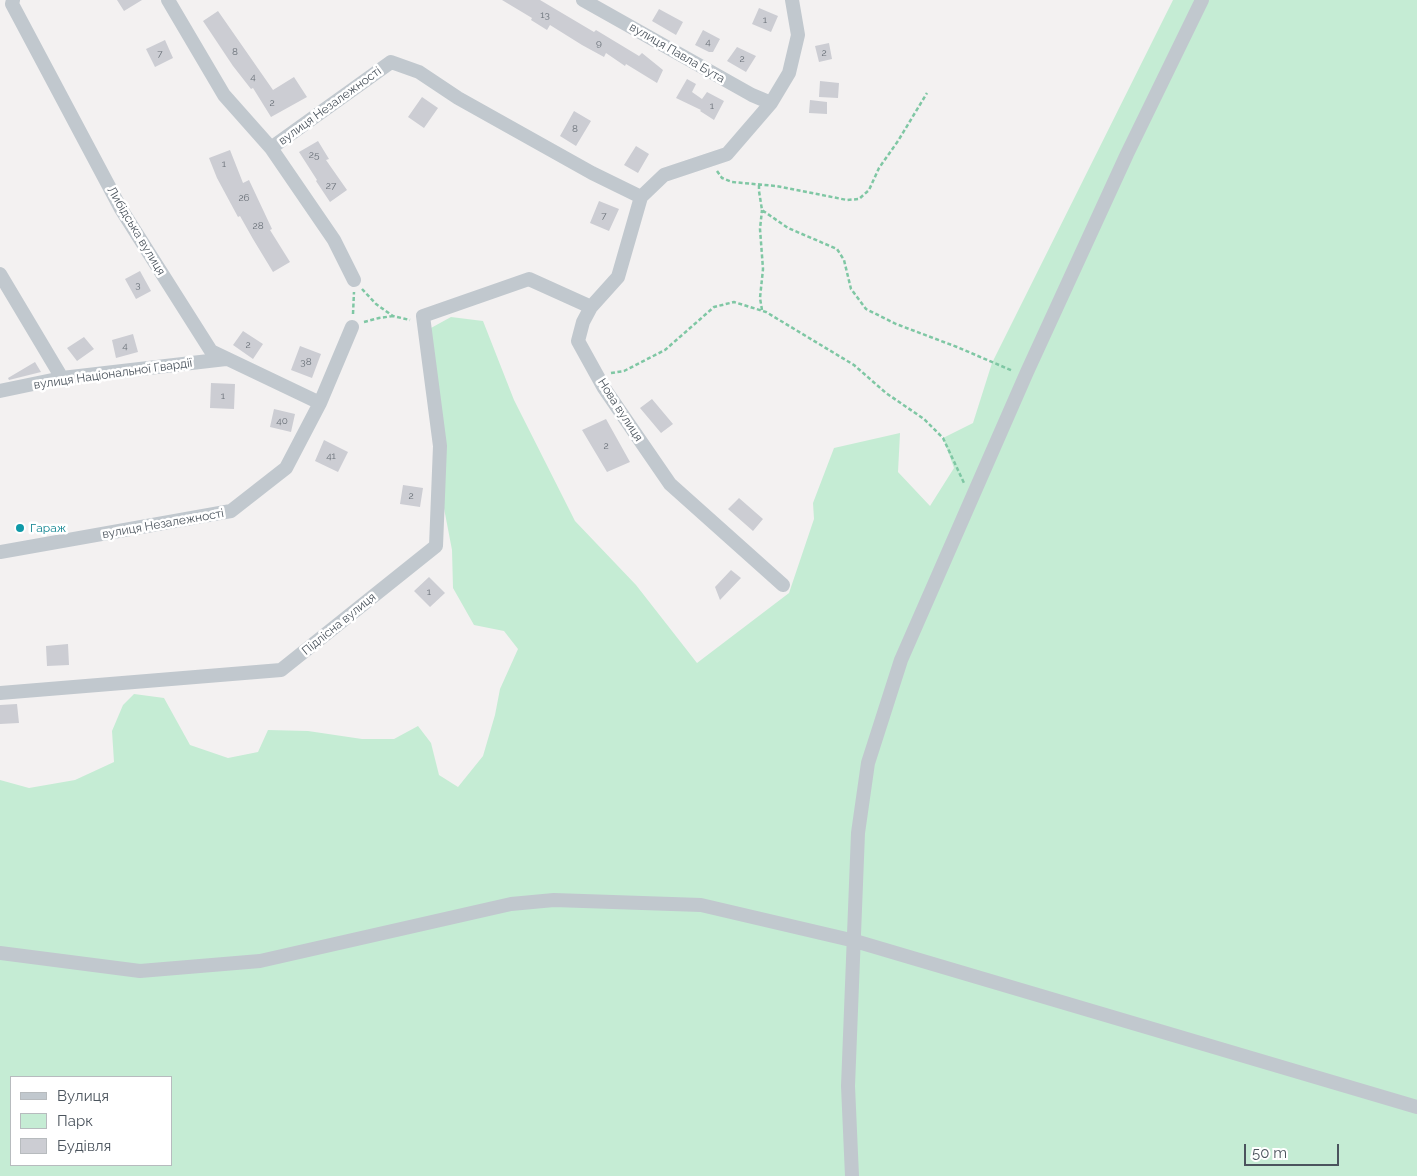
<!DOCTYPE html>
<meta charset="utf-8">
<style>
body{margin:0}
#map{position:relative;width:1417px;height:1176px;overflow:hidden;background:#f3f1f1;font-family:Raleway,sans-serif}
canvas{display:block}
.legend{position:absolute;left:10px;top:1076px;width:162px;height:90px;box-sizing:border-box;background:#fff;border:1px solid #b7bbbe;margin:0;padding:6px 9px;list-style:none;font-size:15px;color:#4b545d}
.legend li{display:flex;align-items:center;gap:10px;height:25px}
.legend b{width:25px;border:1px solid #b7bbbe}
.scale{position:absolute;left:1244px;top:1144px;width:95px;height:22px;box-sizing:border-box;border:2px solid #4b545d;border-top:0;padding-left:6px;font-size:15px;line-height:18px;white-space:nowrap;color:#4b545d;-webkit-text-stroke:4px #fff;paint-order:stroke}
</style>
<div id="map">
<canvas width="1417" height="1176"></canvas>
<ul class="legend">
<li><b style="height:6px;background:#c1c8ce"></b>Вулиця</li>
<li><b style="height:14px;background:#c5ecd4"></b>Парк</li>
<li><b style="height:14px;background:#cccdd3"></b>Будівля</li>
</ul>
<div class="scale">50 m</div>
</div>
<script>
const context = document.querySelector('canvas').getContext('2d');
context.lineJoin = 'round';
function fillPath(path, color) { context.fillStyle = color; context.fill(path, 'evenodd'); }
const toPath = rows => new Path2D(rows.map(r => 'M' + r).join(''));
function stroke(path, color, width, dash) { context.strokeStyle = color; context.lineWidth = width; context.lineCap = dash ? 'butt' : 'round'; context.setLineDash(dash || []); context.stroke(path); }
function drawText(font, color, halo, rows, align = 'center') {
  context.font = font + ' Raleway,sans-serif'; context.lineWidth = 5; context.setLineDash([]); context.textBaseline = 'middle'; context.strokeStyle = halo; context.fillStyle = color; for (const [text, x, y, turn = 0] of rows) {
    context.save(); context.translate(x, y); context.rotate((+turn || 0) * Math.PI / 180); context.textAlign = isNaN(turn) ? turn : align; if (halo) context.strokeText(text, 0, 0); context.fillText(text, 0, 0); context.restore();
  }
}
fillPath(toPath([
 [1173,0,1417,0,1417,1176,0,1176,0,780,29,788,75,780,114,762,112,731,123,705,134,694,164,698,190,745,228,758,258,752,268,730,308,731,362,739,394,739,418,726,431,743,439,775,458,787,483,756,495,715,500,689,518,649,504,631,474,625,453,588,452,550,443,503,420,334,451,317,483,321,514,400,575,521,636,585,697,663,789,593,814,519,813,503,834,448,900,433,898,472,930,506,954,468,943,438,973,423,992,363],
 [11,1077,171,1077,171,1165,11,1165]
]), '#c5ecd4');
fillPath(toPath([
 [117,0,142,0,124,11],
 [502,0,540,0,594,32,596,30,639,56,642,53,663,70,657,83,626,64,625,66,606,53,604,57,582,45,550,25,547,30,531,20,532,18],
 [759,8,778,16,771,32,752,24],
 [659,9,683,22,676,35,652,21],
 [218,11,273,90,294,77,307,97,271,117,253,88,251,89,233,66,203,21],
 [703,30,720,39,713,52,709,52,695,45],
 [165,40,173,58,155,67,146,49],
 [829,43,832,59,819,62,815,46],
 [737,47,756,56,746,72,727,61],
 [687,79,696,84,692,92,702,99,707,92,724,101,714,120,700,111,701,110,676,98],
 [820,81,839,83,838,98,819,97],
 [422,97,438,108,424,128,408,117],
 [810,100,827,102,827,114,809,113],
 [574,111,591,121,576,146,560,136],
 [318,141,329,159,326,160,347,190,330,202,316,181,317,180,299,152],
 [636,146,649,154,638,173,624,165],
 [230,150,243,183,249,180,272,229,270,230,290,262,273,272,253,239,240,216,238,217,217,178,209,158],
 [599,201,619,209,609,231,590,223],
 [140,271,151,291,136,299,125,279],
 [243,331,263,344,253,359,233,345],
 [133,334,138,352,116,358,112,340],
 [84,337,94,349,77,361,67,348],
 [300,346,321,354,312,378,291,370],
 [35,362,41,372,9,380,8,378],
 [211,383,235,384,234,409,210,408],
 [652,399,673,424,661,433,640,408],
 [274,409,295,414,291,432,270,427],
 [606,419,630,462,607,472,582,430],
 [324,440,348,452,338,472,315,461],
 [403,485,423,488,420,507,400,504],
 [739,498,763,519,753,531,728,509],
 [731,570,741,578,720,600,715,587],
 [429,577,445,593,430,607,414,591],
 [68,644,69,665,47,666,46,646],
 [17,704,19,723,0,724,0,705]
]), '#cccdd3');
stroke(toPath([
 [717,171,722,178,732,182,776,186,847,200,859,199,869,190,879,168,898,141,927,93],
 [759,185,759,191,762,210,788,228,837,249,844,260,851,289,866,309,896,324,957,347,1013,371],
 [362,289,376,304,393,316,410,320],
 [762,310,760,298,763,269,760,229,762,210],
 [353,314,354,292],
 [364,322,379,318,393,316],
 [611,373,624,371,665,350,714,307,734,302,766,312,854,365,886,393,924,419,943,438,964,483]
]), '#7fc7a4', 2.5, [4, 2.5]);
stroke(toPath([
 [13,0,12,4,121,209,211,351,320,403],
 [168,0,224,95,271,148,334,240,354,280],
 [583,0,752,95,771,103],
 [271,148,391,62,419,72,458,98,592,173,641,197,664,175,727,154,771,103,789,73,798,35,792,0],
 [641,197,618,277,591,307,583,322,578,341,604,388,670,484,783,585],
 [0,274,62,378],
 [0,391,62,378,226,359],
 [0,552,231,511,286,468,320,403,352,327],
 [0,693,281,670,436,546,440,446,423,316,529,279,591,307],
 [0,953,140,971,260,961,511,904,554,900,701,905,855,941,1417,1107],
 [852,1176,848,1086,858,833,868,763,901,660,1027,372,1127,154,1202,0]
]), '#c1c8ce', 14);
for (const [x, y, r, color] of [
 [20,528,5,"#0f9aa8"]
]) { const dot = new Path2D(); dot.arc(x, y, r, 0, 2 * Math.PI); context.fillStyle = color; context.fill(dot); stroke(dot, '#fff', 2); }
drawText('10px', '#6b727a', null, [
 ["13",545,15],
 ["1",765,20],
 ["4",708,42],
 ["9",599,43],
 ["8",235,52],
 ["2",824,53],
 ["7",160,54],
 ["2",742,59],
 ["4",253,77],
 ["2",272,103],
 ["1",712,106],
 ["8",575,129],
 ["25",314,155],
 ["1",224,164],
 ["27",331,186],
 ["26",244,198],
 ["7",604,216],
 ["28",258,226],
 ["3",138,285],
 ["2",248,345],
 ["4",125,346],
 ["38",306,362],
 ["1",223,396],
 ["40",282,421],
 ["2",606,446],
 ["41",331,456],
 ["2",411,496],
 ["1",429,592]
]);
drawText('12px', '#4b545d', '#fff', [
 ["вулиця Павла Бута",677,53,30],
 ["вулиця Незалежності",330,106,-36],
 ["Либідська вулиця",136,231,59],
 ["вулиця Національної Гвардії",113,374,-8],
 ["Нова вулиця",620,410,57],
 ["вулиця Незалежності",163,524,-10],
 ["Підлісна вулиця",339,624,-39]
]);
drawText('12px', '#0d838f', '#fff', [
 ["Гараж",30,528]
], 'left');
</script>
